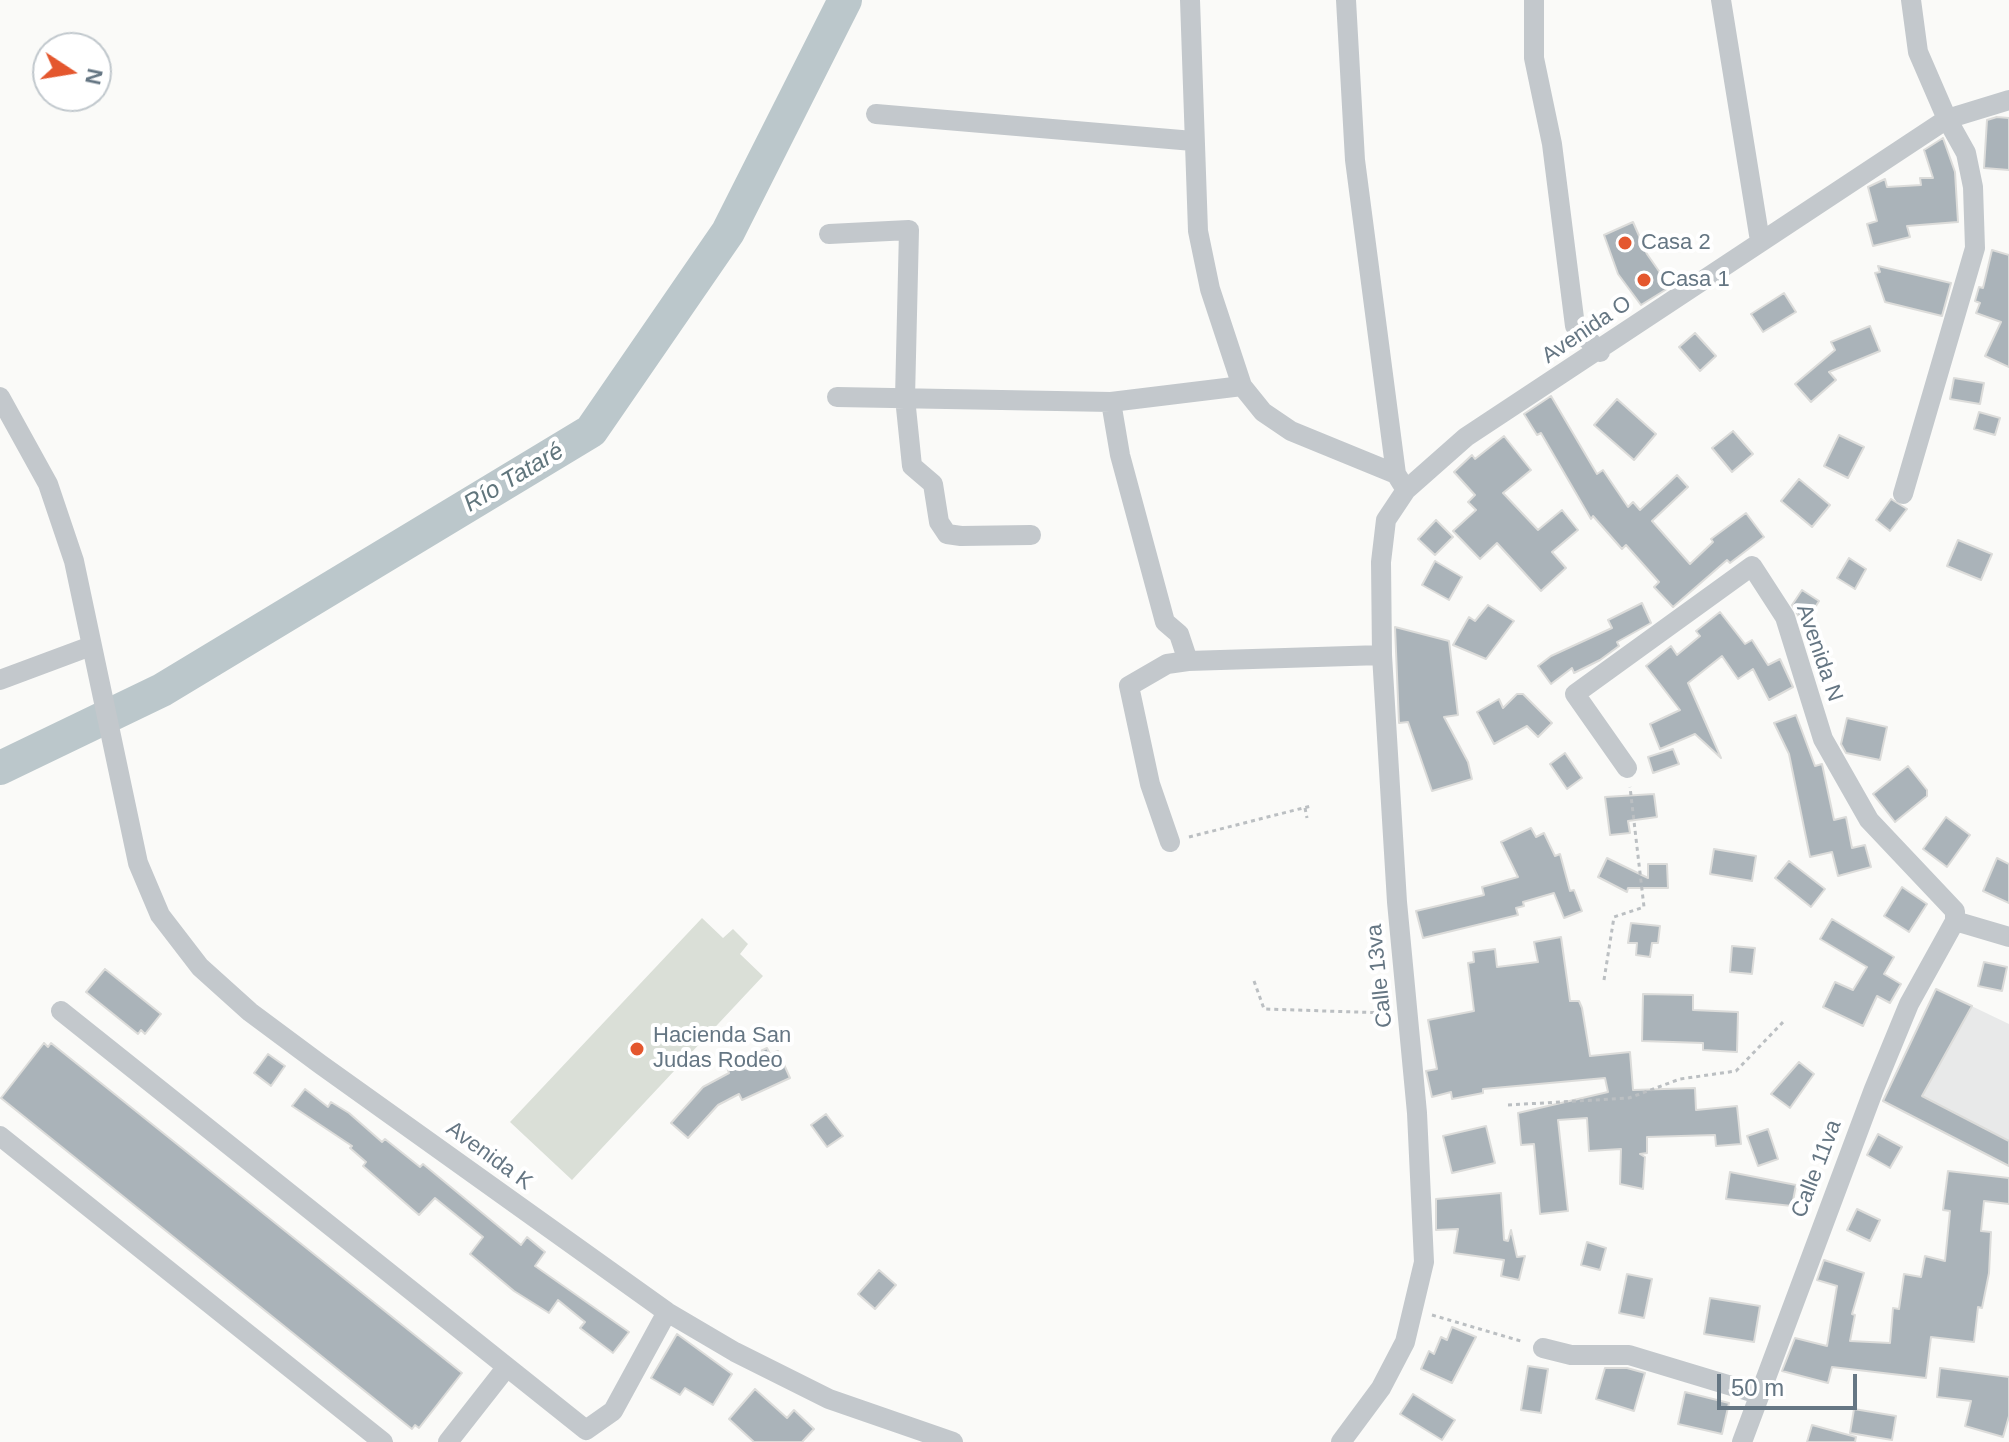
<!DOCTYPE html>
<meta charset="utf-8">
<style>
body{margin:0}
#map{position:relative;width:2009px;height:1442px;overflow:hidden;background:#fafaf8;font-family:Arial,sans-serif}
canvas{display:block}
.north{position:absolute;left:32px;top:32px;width:80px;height:80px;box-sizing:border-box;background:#fff;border:2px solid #c1c8cd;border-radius:50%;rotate:102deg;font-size:22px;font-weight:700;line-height:32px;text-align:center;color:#657683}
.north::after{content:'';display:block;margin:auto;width:28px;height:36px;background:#e4572e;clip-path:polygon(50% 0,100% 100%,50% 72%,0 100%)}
.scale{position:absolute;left:1717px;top:1374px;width:140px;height:36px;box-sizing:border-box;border:4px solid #657683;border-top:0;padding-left:10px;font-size:24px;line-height:28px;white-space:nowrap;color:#657683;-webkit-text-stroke:6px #fff;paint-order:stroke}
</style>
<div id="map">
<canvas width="2009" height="1442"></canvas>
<div class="north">N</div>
<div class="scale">50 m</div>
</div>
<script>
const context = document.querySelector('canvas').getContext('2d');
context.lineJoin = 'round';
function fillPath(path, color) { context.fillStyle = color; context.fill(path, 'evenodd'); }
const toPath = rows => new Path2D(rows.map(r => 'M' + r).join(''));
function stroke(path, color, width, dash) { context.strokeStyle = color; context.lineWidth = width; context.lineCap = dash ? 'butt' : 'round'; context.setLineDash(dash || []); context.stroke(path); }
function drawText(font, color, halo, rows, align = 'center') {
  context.font = font + ' Arial,sans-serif'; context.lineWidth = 8; context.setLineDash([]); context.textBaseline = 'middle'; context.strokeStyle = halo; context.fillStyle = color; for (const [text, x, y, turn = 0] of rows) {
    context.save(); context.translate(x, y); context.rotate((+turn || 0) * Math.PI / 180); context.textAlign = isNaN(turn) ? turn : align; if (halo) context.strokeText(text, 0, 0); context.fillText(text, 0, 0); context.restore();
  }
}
fillPath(toPath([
 [1936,989,2009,1024,2009,1165,1882,1101]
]), '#e8e9e9');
fillPath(toPath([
 [702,918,723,938,733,929,748,944,740,954,763,976,572,1180,510,1122]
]), '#dadfd7');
stroke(toPath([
 [0,768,162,690,591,431,728,232,845,0]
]), '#bbc7cb', 34);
const building = toPath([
 [1997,117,2009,118,2009,170,1984,168,1987,120,1997,117],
 [1943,138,1955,172,1958,222,1907,226,1910,237,1873,246,1867,224,1877,221,1868,187,1885,179,1887,187,1921,185,1920,178,1933,178,1924,150,1943,138],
 [1633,222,1647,254,1670,287,1641,305,1618,274,1604,235,1633,222],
 [1992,250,2009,255,2009,367,1985,356,2001,322,1976,313,1980,303,1975,301,1979,287,1983,288,1992,250],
 [1878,266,1951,283,1942,316,1885,302,1875,273,1880,272,1878,266],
 [1784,293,1796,312,1763,332,1751,314,1784,293],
 [1870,326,1880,351,1829,372,1836,380,1811,402,1795,384,1835,350,1831,342,1870,326],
 [1695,333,1716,356,1700,371,1679,347,1695,333],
 [1954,378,1984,383,1980,404,1950,399,1954,378],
 [1551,396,1597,474,1603,470,1628,507,1633,502,1640,510,1677,475,1688,487,1652,521,1690,564,1713,542,1711,539,1746,513,1764,537,1730,563,1727,560,1673,607,1654,587,1659,582,1626,545,1622,549,1593,516,1591,519,1541,433,1537,435,1524,414,1551,396],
 [1617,399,1656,434,1634,460,1594,425,1617,399],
 [1979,412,2000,418,1995,435,1974,429,1979,412],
 [1733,431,1753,454,1732,472,1712,448,1733,431],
 [1839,435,1864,447,1848,478,1824,466,1839,435],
 [1504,436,1531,470,1503,493,1538,530,1562,510,1578,530,1552,552,1566,568,1541,591,1497,543,1480,559,1453,531,1476,510,1468,502,1475,495,1454,472,1472,455,1475,459,1504,436],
 [1799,479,1830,505,1812,527,1781,501,1799,479],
 [1891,499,1907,509,1890,531,1876,520,1891,499],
 [1436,520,1453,537,1435,555,1418,539,1436,520],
 [1958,540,1992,554,1981,580,1947,566,1958,540],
 [1849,558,1866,569,1855,589,1837,578,1849,558],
 [1435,561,1462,577,1449,600,1422,585,1435,561],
 [1802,590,1819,601,1804,625,1792,605,1802,590],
 [1642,603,1651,623,1617,642,1619,646,1600,660,1574,673,1572,668,1551,684,1538,666,1551,656,1612,628,1608,620,1642,603],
 [1488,605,1514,621,1486,659,1453,645,1469,617,1475,621,1488,605],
 [1720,612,1745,644,1752,640,1768,665,1780,659,1793,687,1769,700,1753,669,1738,679,1722,656,1688,683,1721,758,1695,734,1660,749,1650,724,1680,710,1646,666,1671,646,1677,655,1700,636,1696,631,1720,612],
 [1395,627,1449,641,1458,715,1444,717,1468,762,1472,779,1432,791,1408,722,1399,723,1395,627],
 [1517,694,1523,694,1552,723,1538,737,1527,726,1494,744,1477,712,1499,699,1503,708,1517,694],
 [1796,715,1815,766,1822,764,1834,820,1846,817,1852,848,1865,845,1871,867,1838,876,1832,852,1810,857,1789,754,1774,723,1796,715],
 [1847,718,1887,727,1880,760,1846,753,1841,744,1847,718],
 [1673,749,1679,764,1653,773,1648,757,1673,749],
 [1565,753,1582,778,1567,789,1550,764,1565,753],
 [1908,766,1927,790,1927,796,1895,822,1873,794,1908,766],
 [1654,794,1657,817,1628,821,1630,833,1610,835,1605,797,1654,794],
 [1946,817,1970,835,1947,867,1923,849,1946,817],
 [1531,828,1536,837,1544,833,1555,856,1560,854,1570,891,1574,890,1582,911,1564,918,1554,893,1523,902,1524,906,1516,908,1518,915,1423,938,1416,911,1484,895,1482,887,1518,877,1501,842,1531,828],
 [1714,849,1756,856,1752,881,1710,874,1714,849],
 [1607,858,1648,878,1648,864,1667,864,1668,888,1628,888,1627,892,1598,877,1607,858],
 [1997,858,2009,864,2009,903,1983,891,1997,858],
 [1789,861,1825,889,1811,907,1775,878,1789,861],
 [1902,887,1927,904,1909,932,1884,916,1902,887],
 [1832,919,1894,957,1884,974,1901,984,1890,1003,1877,996,1863,1026,1823,1007,1835,982,1853,990,1867,967,1820,939,1832,919],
 [1631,923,1660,926,1658,943,1652,943,1650,957,1636,955,1637,943,1628,943,1631,923],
 [1561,937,1570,1001,1579,1001,1582,1008,1590,1056,1630,1052,1633,1090,1695,1088,1696,1110,1737,1106,1741,1144,1716,1146,1715,1135,1647,1137,1647,1153,1640,1154,1645,1157,1643,1189,1620,1184,1621,1149,1589,1151,1587,1118,1558,1120,1568,1211,1540,1214,1534,1144,1521,1145,1518,1113,1608,1092,1605,1078,1483,1089,1483,1093,1452,1099,1451,1092,1432,1097,1426,1071,1437,1069,1428,1020,1474,1011,1468,963,1474,962,1473,952,1495,949,1497,967,1538,962,1534,942,1561,937],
 [1732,946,1755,948,1752,974,1730,972,1732,946],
 [1984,962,2007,967,2002,991,1978,986,1984,962],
 [105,969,161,1014,145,1034,141,1030,138,1034,86,992,105,969],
 [1936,989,1972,1006,1922,1096,2009,1141,2009,1166,1883,1101,1936,989],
 [1643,994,1693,995,1693,1010,1738,1012,1737,1052,1703,1050,1703,1043,1642,1041,1643,994],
 [44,1043,48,1047,51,1043,462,1373,419,1428,415,1425,412,1429,1,1098,44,1043],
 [767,1048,770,1054,778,1051,790,1078,742,1100,739,1094,718,1105,688,1138,671,1123,703,1087,729,1073,727,1067,767,1048],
 [268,1054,285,1066,271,1086,254,1073,268,1054],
 [1799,1062,1814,1074,1790,1108,1771,1094,1799,1062],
 [305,1089,328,1107,331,1102,349,1113,382,1142,385,1139,420,1167,423,1164,521,1245,527,1237,545,1252,535,1266,629,1332,613,1353,580,1328,585,1322,558,1300,549,1313,514,1291,470,1254,483,1237,435,1198,419,1215,363,1166,366,1162,350,1148,352,1146,292,1106,305,1089],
 [826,1114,843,1136,827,1147,811,1125,826,1114],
 [1486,1126,1495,1163,1452,1173,1443,1136,1486,1126],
 [1768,1129,1778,1159,1758,1166,1747,1136,1768,1129],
 [1878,1134,1902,1147,1890,1168,1867,1155,1878,1134],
 [1948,1171,2009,1178,2009,1204,1984,1201,1981,1231,1991,1232,1989,1273,1982,1308,1978,1307,1974,1342,1931,1337,1926,1378,1832,1367,1828,1383,1782,1371,1795,1338,1827,1346,1837,1286,1817,1280,1824,1260,1864,1273,1852,1314,1855,1315,1850,1341,1890,1343,1893,1308,1899,1309,1904,1274,1921,1277,1925,1256,1945,1261,1950,1211,1943,1210,1948,1171],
 [1730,1172,1796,1185,1792,1206,1726,1199,1730,1172],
 [1501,1193,1504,1240,1508,1241,1511,1230,1517,1257,1525,1256,1519,1280,1501,1276,1504,1260,1454,1253,1458,1229,1436,1230,1436,1199,1501,1193],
 [1857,1209,1880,1220,1870,1241,1847,1230,1857,1209],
 [1587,1242,1606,1248,1600,1270,1581,1265,1587,1242],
 [879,1270,896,1285,875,1309,858,1294,879,1270],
 [1627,1274,1652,1279,1644,1318,1619,1313,1627,1274],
 [1710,1298,1760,1306,1754,1342,1704,1334,1710,1298],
 [1452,1327,1476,1337,1452,1383,1421,1369,1429,1351,1434,1354,1441,1337,1447,1340,1452,1327],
 [677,1334,732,1374,713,1405,685,1388,680,1395,651,1378,677,1334],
 [1528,1366,1548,1369,1541,1413,1521,1410,1528,1366],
 [1605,1368,1627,1368,1645,1373,1634,1411,1596,1399,1605,1368],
 [1940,1368,2009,1377,2009,1416,2003,1437,1965,1426,1971,1401,1937,1397,1940,1368],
 [755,1389,787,1418,794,1410,814,1429,802,1442,754,1442,729,1419,755,1389],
 [1685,1392,1729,1403,1722,1434,1678,1424,1685,1392],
 [1413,1394,1455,1420,1442,1440,1400,1414,1413,1394],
 [1854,1409,1896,1416,1892,1440,1850,1433,1854,1409],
 [1812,1425,1856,1437,1855,1442,1807,1442,1812,1425]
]);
fillPath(building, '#aab3b9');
stroke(building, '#dcdcda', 2);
stroke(toPath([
 [1305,808,1307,818],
 [1189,837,1311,806],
 [1604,980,1614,917,1644,907,1630,787],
 [1254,981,1264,1009,1388,1013],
 [1508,1105,1629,1098,1680,1079,1736,1071,1785,1020],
 [1432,1315,1524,1342]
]), '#bbbfc2', 3, [4, 4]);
stroke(toPath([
 [1190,0,1198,231,1210,289,1242,386,1263,412,1291,431,1396,474,1406,490],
 [1346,0,1355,160,1396,474],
 [1534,0,1534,58,1552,144,1575,326,1600,352],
 [1721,0,1760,241],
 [876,114,1193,141],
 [829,234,909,230,905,398,912,466,933,484,939,522,947,534,961,536,1031,535],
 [0,397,48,484,74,561,138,863,160,915,200,967,250,1012,320,1064,667,1312,735,1352,829,1399,953,1442],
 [837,397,1111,402,1242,386],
 [1111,402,1120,455,1165,622,1179,634,1188,661,1382,655],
 [1903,494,1975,248,1973,187,1966,153,1947,119,1918,52,1911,0],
 [0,680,91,646],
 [1627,768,1575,694,1752,566,1785,617,1823,739,1869,820,1955,911,1955,921,2009,937],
 [1170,842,1150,784,1129,686,1167,664,1188,661],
 [61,1011,586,1430,613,1411,667,1312],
 [0,1136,383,1442],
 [1543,1348,1571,1355,1629,1355,1758,1394],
 [448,1442,506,1368],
 [1341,1442,1381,1388,1405,1342,1424,1262,1417,1113,1397,902,1382,655,1381,562,1386,520,1406,490,1466,437,1947,119,2009,100],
 [1742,1442,1874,1089,1909,1004,1955,921]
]), '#c3c8cc', 20);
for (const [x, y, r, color] of [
 [1625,243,8,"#e4572e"],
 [1644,280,8,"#e4572e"],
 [637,1049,8,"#e4572e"]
]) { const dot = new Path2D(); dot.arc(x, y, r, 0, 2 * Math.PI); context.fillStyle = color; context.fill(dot); stroke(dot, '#fff', 3); }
drawText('22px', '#657683', '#fff', [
 ["Casa 2",1641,243],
 ["Casa 1",1660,280],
 ["Hacienda San",653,1036],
 ["Judas Rodeo",653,1061]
], 'left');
drawText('22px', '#657683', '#fff', [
 ["Avenida O",1587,330,-34],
 ["Avenida N",1819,653,71],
 ["Calle 13va",1380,976,-96],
 ["Avenida K",489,1156,36],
 ["Calle 11va",1817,1169,-69]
]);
drawText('italic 24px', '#60757c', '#fff', [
 ["Río Tataré",514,478,-31]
]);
</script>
